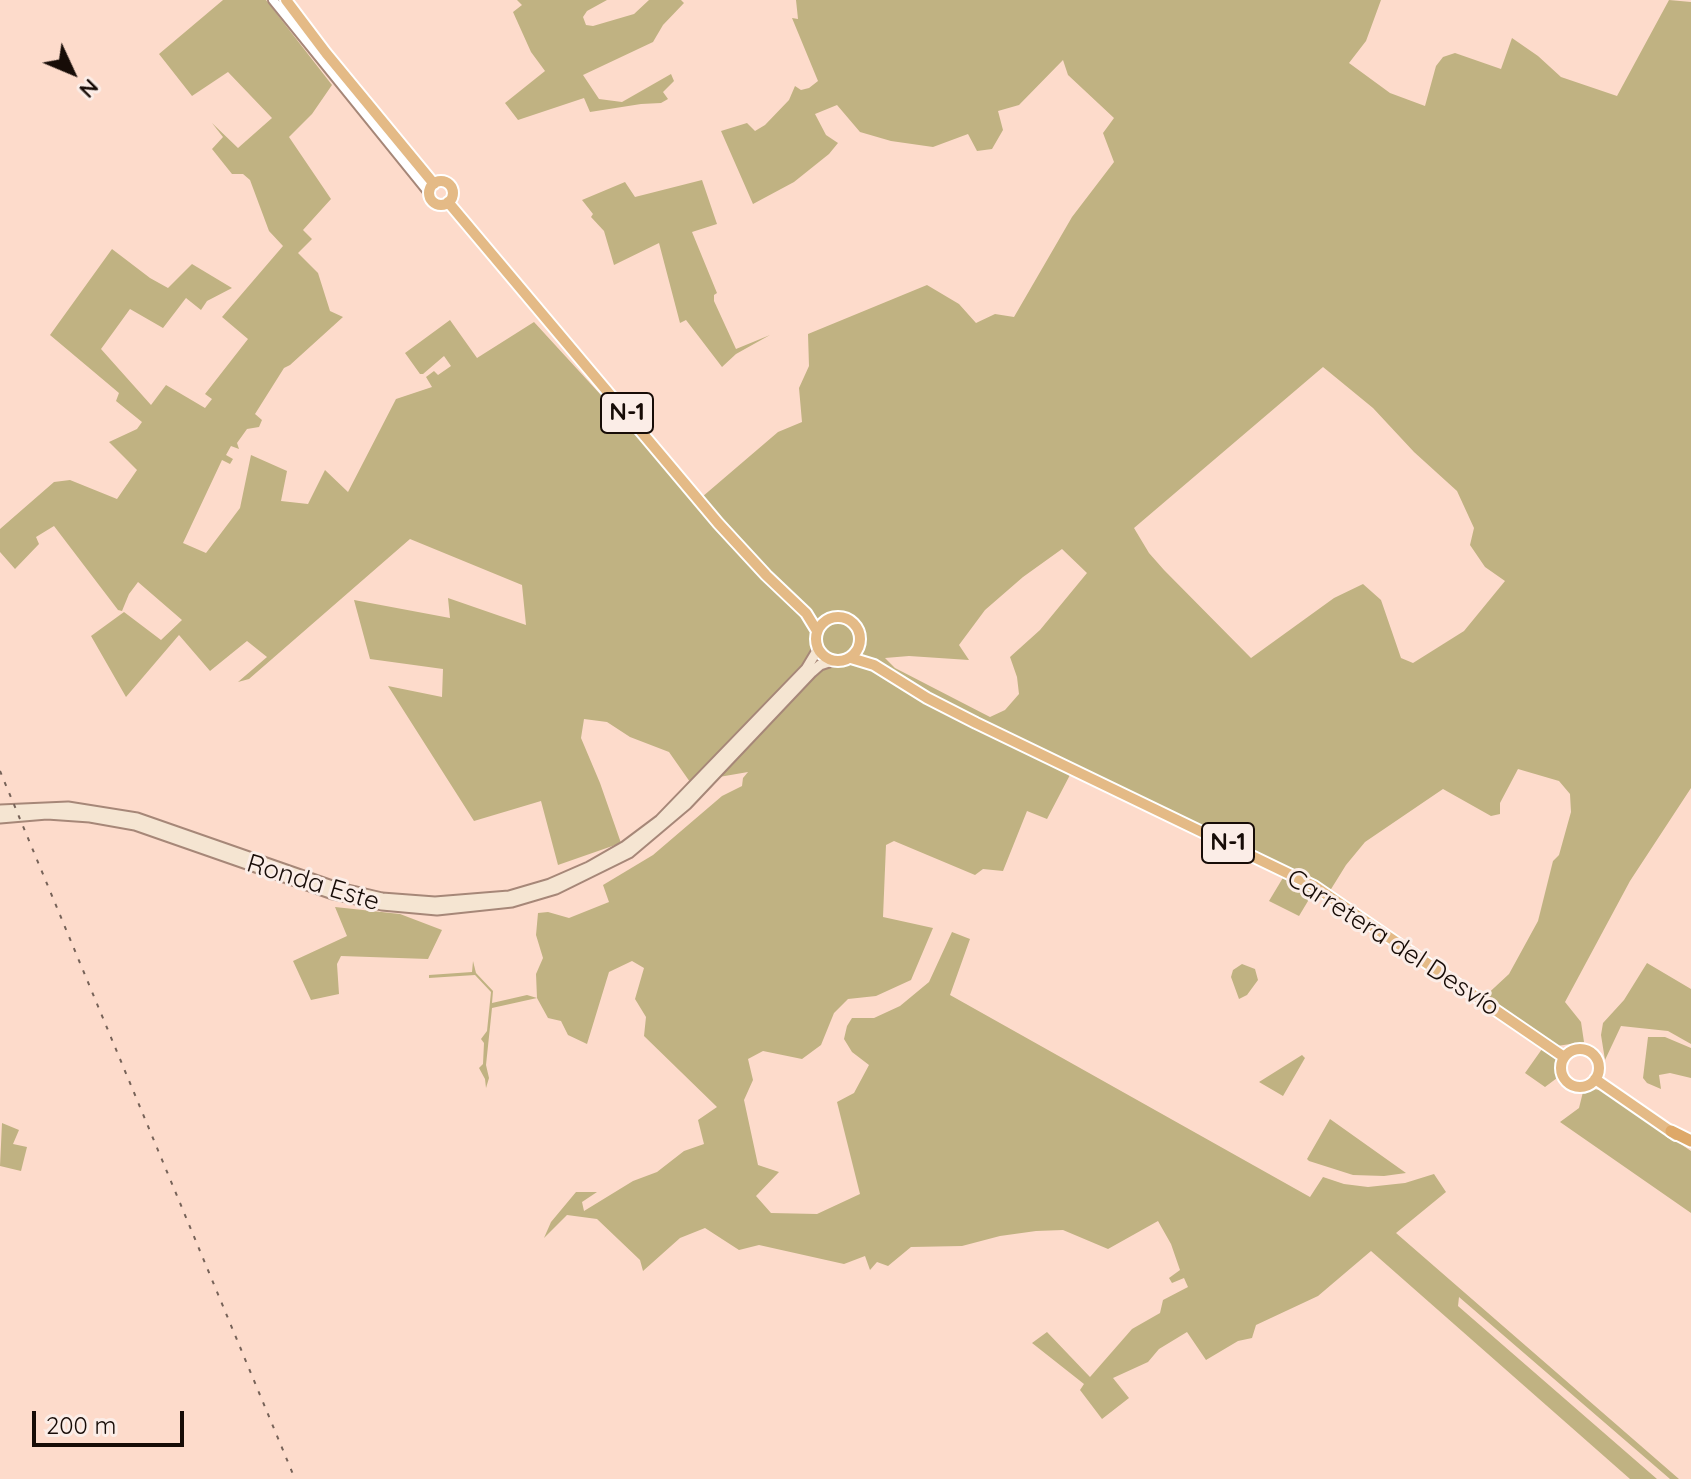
<!DOCTYPE html>
<meta charset="utf-8">
<style>
body{margin:0}
#map{position:relative;width:1691px;height:1479px;overflow:hidden;background:#fddbcb;font-family:Quicksand,sans-serif}
canvas{display:block}
.north{position:absolute;left:32px;top:32px;width:80px;height:80px;-webkit-text-stroke:6px #fbede7;paint-order:stroke;rotate:134deg;font-size:22px;font-weight:700;line-height:32px;text-align:center;color:#170c07}
.north::after{content:'';display:block;margin:auto;width:28px;height:36px;background:#170c07;clip-path:polygon(50% 0,100% 100%,50% 72%,0 100%)}
.scale{position:absolute;left:32px;top:1411px;width:152px;height:36px;box-sizing:border-box;border:4px solid #170c07;border-top:0;padding-left:10px;font-size:24px;line-height:28px;white-space:nowrap;color:#170c07;-webkit-text-stroke:6px #fbede7;paint-order:stroke}
</style>
<div id="map">
<canvas width="1691" height="1479"></canvas>
<div class="north">N</div>
<div class="scale">200 m</div>
</div>
<script>
const context = document.querySelector('canvas').getContext('2d');
context.lineJoin = 'round';
function fillPath(path, color) { context.fillStyle = color; context.fill(path, 'evenodd'); }
const toPath = rows => new Path2D(rows.map(r => 'M' + r).join(''));
function stroke(path, color, width, dash) { context.strokeStyle = color; context.lineWidth = width; context.lineCap = dash ? 'butt' : 'round'; context.setLineDash(dash || []); context.stroke(path); }
function drawText(font, color, halo, rows, align = 'center') {
  context.font = font + ' Quicksand,sans-serif'; context.lineWidth = 6; context.setLineDash([]); context.textBaseline = 'middle'; context.strokeStyle = halo; context.fillStyle = color; for (const [text, x, y, turn = 0] of rows) {
    context.save(); context.translate(x, y); context.rotate((+turn || 0) * Math.PI / 180); context.textAlign = isNaN(turn) ? turn : align; if (halo) context.strokeText(text, 0, 0); context.fillText(text, 0, 0); context.restore();
  }
}
fillPath(toPath([
 [223,0,266,0,332,85,312,114,289,137,331,199,303,230,312,239,298,253,318,273,330,311,343,317,290,365,284,368,255,414,262,420,259,427,247,429,237,443,239,449,231,446,226,455,233,459,230,464,222,460,183,543,206,553,240,508,251,455,287,471,281,501,308,504,325,470,348,492,396,399,432,387,426,377,434,371,438,375,451,366,444,356,423,374,420,374,405,353,450,320,477,358,534,322,755,563,736,534,702,497,778,432,802,422,799,388,809,366,808,334,927,285,959,304,976,323,995,314,1014,317,1072,217,1114,162,1103,133,1114,118,1068,75,1063,60,1019,105,998,111,1003,130,992,149,977,151,968,134,933,147,891,141,860,132,837,105,815,114,826,135,838,143,829,154,794,182,753,204,721,131,747,123,755,131,765,125,789,100,795,86,801,90,809,88,818,81,792,18,798,19,796,0,1381,0,1366,41,1349,63,1390,93,1425,106,1436,66,1443,57,1455,53,1501,69,1512,38,1538,56,1561,77,1617,96,1669,0,1691,2,1691,788,1630,881,1565,1002,1581,1022,1584,1042,1557,1046,1481,1000,1509,974,1538,921,1553,861,1559,855,1571,812,1570,794,1559,781,1518,769,1500,803,1500,814,1491,816,1443,789,1365,842,1346,865,1328,894,1071,773,1047,819,1027,811,1003,871,983,869,975,875,894,841,886,845,883,917,933,928,911,980,876,996,848,999,834,1013,821,1045,802,1059,763,1051,748,1059,753,1080,744,1100,758,1165,779,1172,756,1196,771,1213,817,1214,860,1194,837,1102,854,1093,869,1065,852,1052,844,1039,847,1026,852,1018,874,1018,900,1006,929,982,952,932,970,939,950,995,1310,1197,1323,1177,1344,1184,1368,1187,1405,1183,1434,1174,1446,1192,1396,1233,1679,1479,1670,1479,1459,1297,1458,1306,1657,1479,1630,1479,1371,1251,1318,1296,1256,1325,1252,1338,1238,1341,1206,1360,1187,1332,1159,1349,1148,1362,1113,1378,1129,1398,1102,1419,1080,1390,1084,1384,1032,1343,1047,1332,1090,1377,1132,1329,1160,1313,1163,1300,1188,1287,1184,1278,1172,1283,1169,1278,1180,1270,1171,1244,1158,1221,1108,1249,1063,1230,1036,1231,1000,1236,962,1246,911,1247,888,1266,877,1262,870,1270,865,1256,844,1264,759,1245,739,1250,705,1228,680,1238,643,1271,640,1260,597,1219,567,1215,544,1238,551,1222,576,1192,597,1192,582,1202,584,1211,633,1181,657,1172,684,1151,704,1144,698,1120,717,1107,644,1036,646,1017,635,999,644,968,632,961,609,972,587,1044,568,1035,561,1021,548,1018,537,998,492,1008,486,1065,489,1078,486,1088,485,1079,479,1068,483,1064,484,1043,481,1039,487,1031,491,992,475,975,429,978,429,975,472,972,473,961,476,973,493,991,492,1003,527,995,537,998,536,974,543,958,536,935,538,913,548,912,569,918,609,902,603,885,653,855,722,796,742,786,743,778,748,772,690,782,669,752,630,737,607,722,584,719,581,738,600,783,621,843,558,865,541,801,474,821,388,686,442,697,443,669,370,659,354,600,450,618,448,598,526,625,522,585,410,539,249,679,238,682,267,657,247,641,210,671,179,635,126,697,91,636,124,612,161,640,182,620,138,582,129,594,122,611,118,610,54,526,36,537,39,544,15,569,0,552,0,529,54,482,70,480,117,499,137,470,109,442,137,429,142,422,116,401,119,393,50,335,112,249,150,278,168,288,192,264,232,288,207,301,201,310,186,298,163,328,130,309,101,349,151,405,166,385,205,408,212,399,205,394,248,339,222,317,283,246,269,231,250,180,243,174,232,174,212,149,223,137,212,123,238,148,272,118,228,72,192,96,159,54],
 [1323,367,1373,408,1414,452,1457,491,1474,528,1470,545,1485,567,1505,581,1464,631,1413,663,1401,658,1381,600,1363,584,1334,598,1251,658,1164,570,1149,553,1134,528],
 [1062,549,1087,573,1040,630,1010,657,1017,677,1019,694,1005,710,990,717,895,668,885,658,909,656,969,660,959,645,985,610,1023,577],
 [517,0,607,0,587,11,583,17,586,25,593,26,634,14,649,0,681,0,684,3,663,25,653,42,583,75,599,99,622,102,671,74,674,81,663,92,668,99,661,103,641,104,590,112,584,98,518,120,505,103,545,71,531,52,513,12,522,5],
 [702,180,717,224,692,232,717,293,714,295,714,301,736,349,770,335,736,354,722,367,686,320,680,323,659,243,614,265,604,231,591,217,593,214,582,200,625,182,635,197],
 [1284,876,1314,891,1299,916,1269,901],
 [335,907,400,914,442,930,428,959,341,956,337,964,339,994,311,1000,293,961,347,936],
 [1647,963,1691,989,1691,1044,1668,1031,1621,1026,1605,1060,1601,1035,1603,1023,1624,1000],
 [1242,964,1255,969,1258,980,1247,995,1239,999,1231,977,1233,970],
 [1648,1037,1665,1037,1691,1048,1691,1078,1670,1073,1659,1075,1661,1089,1647,1083,1643,1078],
 [1542,1049,1557,1059,1559,1064,1557,1078,1545,1087,1525,1073],
 [1302,1055,1305,1058,1283,1096,1259,1082],
 [1592,1089,1601,1090,1691,1151,1691,1213,1560,1122,1579,1108,1583,1092],
 [1330,1119,1406,1173,1384,1176,1353,1175,1309,1161,1307,1159],
 [2,1123,19,1130,13,1144,27,1147,21,1171,0,1166]
]), '#c0b282');
const tertiary = toPath([
 [273,0,429,193]
]);
const secondary = toPath([
 [0,810,68,807,137,818,335,887,382,898,435,902,509,896,550,884,589,867,624,847,660,820,806,669,818,649],
 [0,818,47,814,90,817,135,825,333,894,382,905,437,910,512,902,556,889,629,853,687,804,812,672,820,665,832,661]
]);
const trunk = toPath([
 [286,0,326,53,434,184],
 '429 193a12 12 0 1 1 24 0a12 12 0 1 1-24 0Z',
 [448,202,718,523,766,575,806,613,817,631],
 '816 639a22 22 0 1 1 44 0a22 22 0 1 1-44 0Z',
 [851,658,874,665,927,698,976,723,1314,886,1564,1057],
 '1561 1068a19 19 0 1 1 38 0a19 19 0 1 1-38 0Z',
 [1595,1079,1676,1135]
]);
const motorway = toPath([
 [1671,1131,1691,1141]
]);
stroke(tertiary, '#a68778', 12);
stroke(secondary, '#a68778', 13);
stroke(trunk, '#fff', 14);
stroke(motorway, '#fff', 15);
stroke(tertiary, '#fff', 8);
stroke(secondary, '#f5e5d2', 9);
stroke(trunk, '#e4ba86', 10);
stroke(motorway, '#dea868', 11);
stroke(toPath([
 [0,771,295,1479]
]), '#766258', 2, [4, 8]);
for (const [x, y, w] of [
 [627,413,52],
 [1228,843,52]
]) { const box = new Path2D(); box.roundRect(x - w / 2, y - 20, w, 40, 6); context.fillStyle = '#fbede7'; context.fill(box); stroke(box, '#170c07', 2); }
drawText('bold 24px', '#170c07', null, [
 ["N-1",627,413],
 ["N-1",1228,843]
]);
drawText('26px', '#170c07', '#fbede7', [
 ["Ronda Este",313,883,17],
 ["Carretera del Desvío",1393,943,33]
]);
</script>
